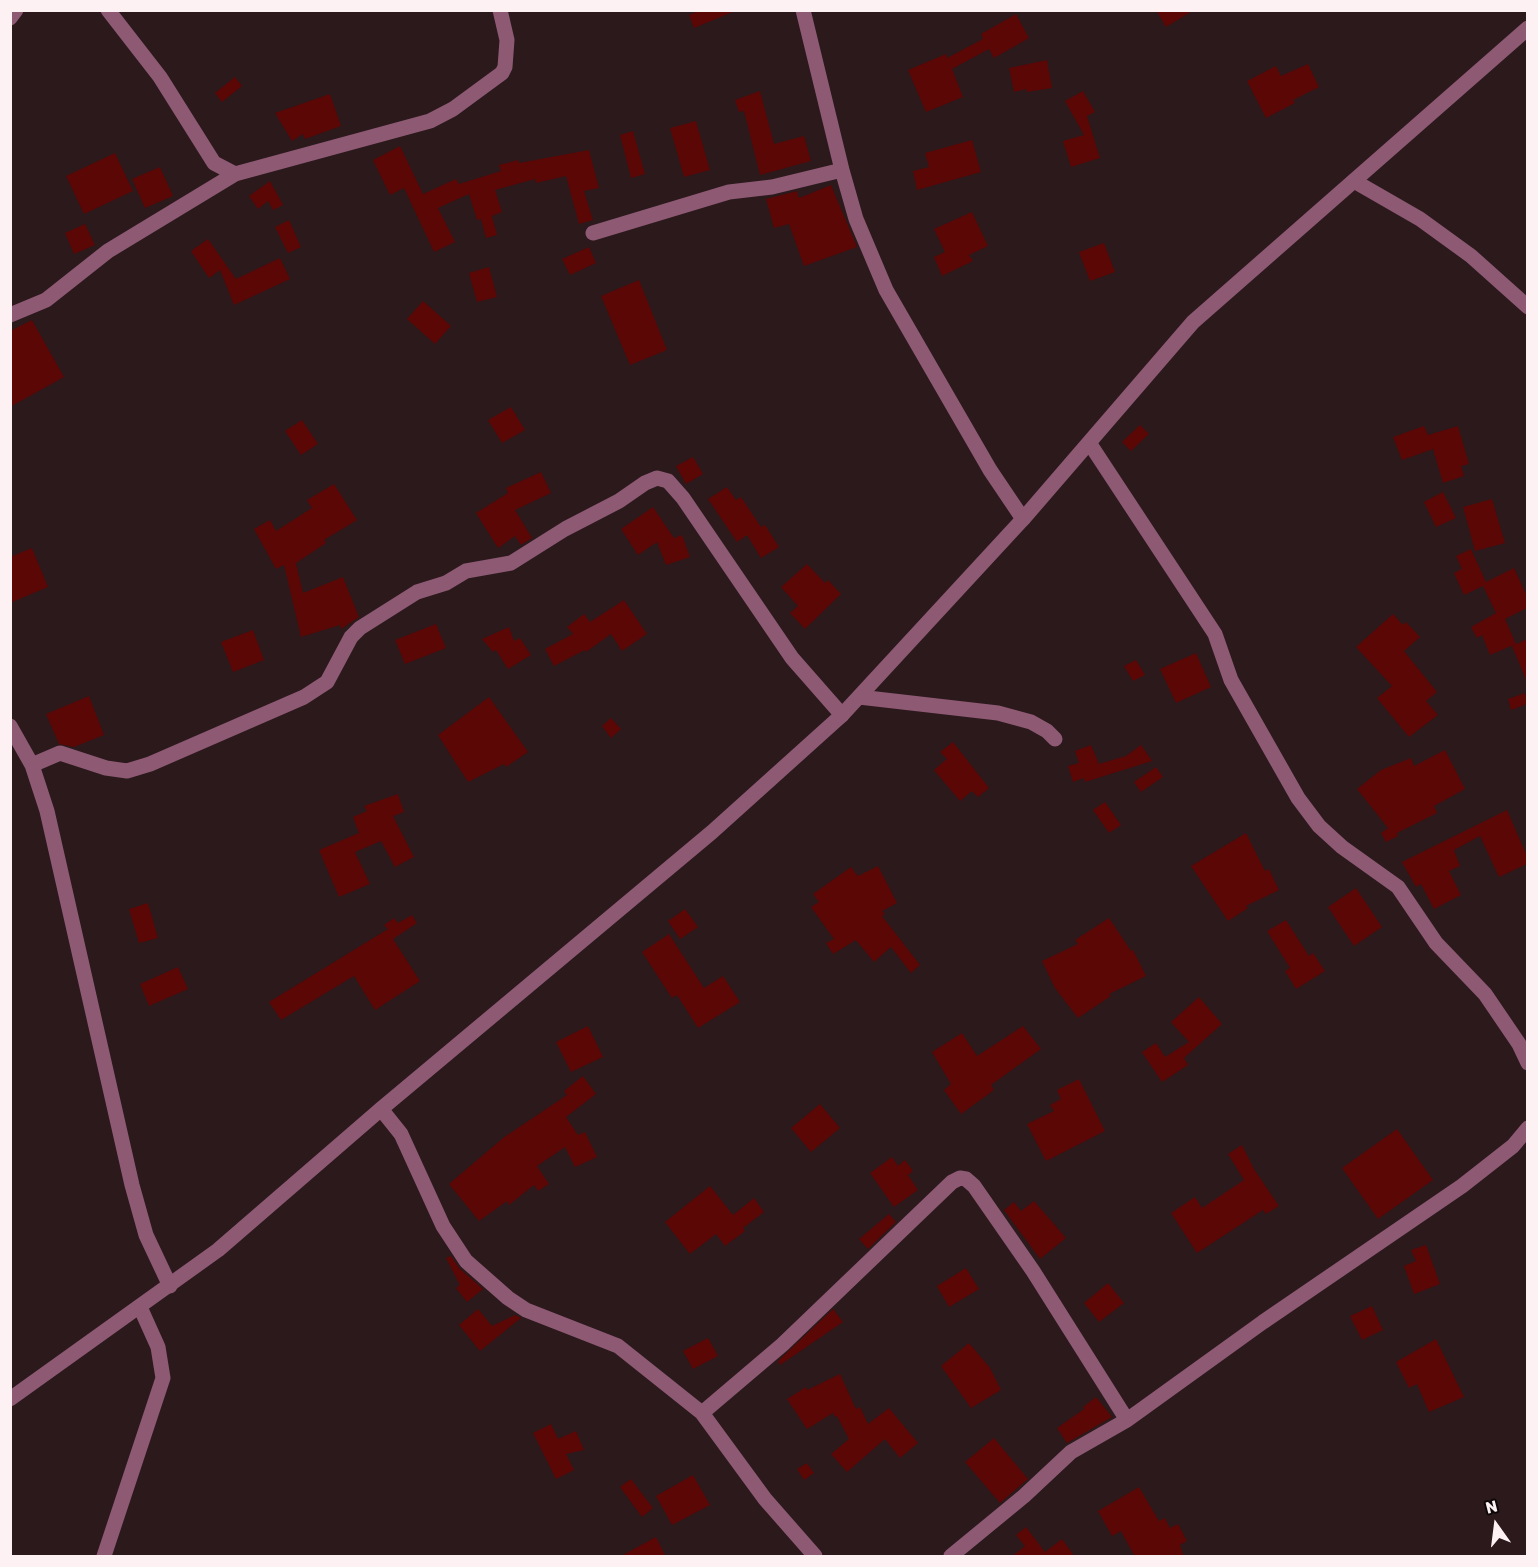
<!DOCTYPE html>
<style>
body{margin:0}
#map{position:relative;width:1538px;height:1567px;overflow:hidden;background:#2b191c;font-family:Rubik,sans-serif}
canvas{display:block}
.frame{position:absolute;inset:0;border:12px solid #fef1f3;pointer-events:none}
.north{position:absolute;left:1466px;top:1495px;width:60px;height:60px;-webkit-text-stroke:4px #0e0708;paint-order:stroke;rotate:346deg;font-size:16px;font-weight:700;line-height:24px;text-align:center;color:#fef1f3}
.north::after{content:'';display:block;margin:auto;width:21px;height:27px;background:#fef1f3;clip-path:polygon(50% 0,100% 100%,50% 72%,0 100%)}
</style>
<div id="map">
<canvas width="1538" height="1567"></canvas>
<div class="frame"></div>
<div class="north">N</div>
</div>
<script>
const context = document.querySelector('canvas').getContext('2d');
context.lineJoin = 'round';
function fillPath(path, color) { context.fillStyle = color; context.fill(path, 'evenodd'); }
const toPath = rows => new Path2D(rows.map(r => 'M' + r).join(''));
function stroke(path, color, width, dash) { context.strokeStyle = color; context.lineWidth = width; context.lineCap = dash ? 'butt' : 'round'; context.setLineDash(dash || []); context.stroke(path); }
fillPath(toPath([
 [700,10,735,10,735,11,694,28,689,15],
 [1156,10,1194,10,1166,27],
 [1016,14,1029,38,994,58,989,49,952,69,963,97,926,112,908,70,946,54,947,58,983,39,981,34],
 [1047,60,1052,88,1027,92,1026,89,1014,92,1009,68],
 [1308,64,1319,87,1293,100,1295,103,1266,118,1247,81,1276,66,1281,76],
 [235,77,242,86,222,102,215,93],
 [760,91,774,144,804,136,811,161,760,175,744,111,739,112,735,100],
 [1083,91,1095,112,1087,116,1100,158,1071,167,1063,141,1084,135,1065,101],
 [330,94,341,126,305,139,303,134,292,141,275,113],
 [696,121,710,170,684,177,670,128],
 [633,131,645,174,631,178,620,135],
 [972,140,981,172,917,190,913,171,929,167,925,153],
 [400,146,423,194,456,179,459,184,501,171,499,165,518,160,519,163,589,150,599,188,584,191,593,220,579,224,566,176,536,183,535,179,495,190,502,212,492,216,497,235,486,238,481,219,477,220,469,194,438,208,455,242,434,252,404,188,390,195,373,160],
 [115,153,133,191,84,214,66,176],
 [160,167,173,196,145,208,132,179],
 [270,181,283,205,273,210,268,201,258,209,249,196],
 [831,185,857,247,804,266,789,224,774,228,766,199,797,191,799,198],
 [972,212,988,246,969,255,973,261,942,276,934,257,945,252,934,229],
 [289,220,301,247,288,253,275,227],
 [85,224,95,245,74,254,65,233],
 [208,239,236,279,280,258,290,279,234,305,220,270,209,278,191,251],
 [1104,243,1115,272,1090,281,1079,252],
 [589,247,596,263,570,275,562,259],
 [489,267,497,297,477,302,469,273],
 [639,280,667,350,630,365,601,296],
 [423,301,451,326,435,344,407,319],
 [32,320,64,377,10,407,10,331],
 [511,407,525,430,502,443,488,420],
 [302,420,318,444,301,455,285,431],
 [1140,425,1149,434,1131,451,1122,442],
 [1424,426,1428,435,1458,426,1469,464,1461,466,1464,476,1443,483,1433,449,1402,460,1393,437],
 [693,457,703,474,686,484,676,466],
 [541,472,551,493,515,510,532,538,521,545,515,536,498,548,476,513,508,493,506,488],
 [334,484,357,520,324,540,326,543,296,563,303,593,343,577,359,617,341,629,340,625,301,637,284,565,276,569,254,529,270,520,276,531,312,508,307,500],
 [727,487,736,500,741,497,761,527,765,525,779,547,761,558,747,535,737,542,708,499],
 [1443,492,1456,518,1436,527,1424,502],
 [1492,499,1505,543,1475,551,1463,507],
 [653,507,674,538,682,535,690,557,666,565,657,542,638,555,621,529],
 [32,548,48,587,10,603,10,557],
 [1471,549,1486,582,1514,568,1527,596,1527,608,1505,619,1516,644,1490,655,1482,635,1477,638,1471,627,1496,613,1483,586,1464,595,1454,573,1462,569,1456,556],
 [807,564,825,583,828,580,841,594,805,629,790,613,798,606,781,587],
 [624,600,647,634,622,651,611,634,586,652,585,650,554,666,545,649,573,634,567,627,584,614,590,622],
 [1393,614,1403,625,1406,622,1420,637,1404,651,1437,692,1426,701,1438,715,1409,737,1377,698,1392,686,1356,647],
 [436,624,446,648,405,664,395,640],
 [509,627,514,641,520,638,531,655,508,669,496,650,493,652,482,639],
 [253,630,264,660,233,672,221,642],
 [1527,639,1527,682,1512,646],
 [1196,653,1211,687,1176,703,1160,669],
 [1136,660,1145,675,1133,681,1124,666],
 [1525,693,1527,704,1511,710,1508,699],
 [89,696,104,735,74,747,59,744,46,714],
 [489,697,528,752,506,767,504,764,468,782,438,735],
 [611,718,621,729,611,738,602,726],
 [953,742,989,788,978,797,972,791,960,801,934,770,947,759,940,752],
 [1091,745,1099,764,1126,756,1141,745,1152,761,1085,782,1084,778,1073,782,1068,766,1079,763,1075,751],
 [1445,750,1465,789,1434,806,1437,813,1397,833,1398,836,1386,842,1381,833,1388,828,1357,789,1381,770,1411,758,1414,766],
 [1156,767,1163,777,1141,792,1134,782],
 [398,794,404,812,393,816,414,857,395,867,381,841,355,852,370,884,339,897,319,850,359,833,353,817,367,811,364,806],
 [1105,802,1121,825,1109,833,1093,810],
 [1507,810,1527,856,1527,864,1499,877,1480,836,1454,850,1460,866,1449,871,1461,895,1434,909,1421,884,1416,887,1402,862],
 [1246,833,1265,871,1269,869,1279,890,1246,906,1248,908,1228,921,1191,866],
 [878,866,897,903,882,911,885,914,882,916,920,965,911,973,891,947,874,962,856,940,833,954,826,943,834,939,811,907,819,902,813,894,851,867,858,876],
 [1356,888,1382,927,1354,946,1328,907],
 [148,903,158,938,139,943,129,909],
 [685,909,698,927,680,939,668,921],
 [412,915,417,923,393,939,420,981,375,1010,354,976,281,1020,269,1002,388,929,384,925,394,918,398,923],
 [1109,918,1131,951,1133,950,1146,976,1109,994,1111,996,1078,1018,1055,988,1042,961,1078,944,1075,940],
 [1286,920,1309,956,1313,953,1325,971,1296,989,1285,971,1290,968,1267,931],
 [669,934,704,988,723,976,740,1002,698,1028,677,995,672,998,642,952],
 [178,967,188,989,149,1006,140,984],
 [1199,997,1222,1024,1184,1058,1188,1065,1162,1082,1142,1052,1156,1043,1165,1057,1189,1042,1171,1022],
 [588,1026,603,1057,571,1072,556,1042],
 [1023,1026,1041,1049,991,1085,994,1090,961,1114,944,1090,951,1084,932,1052,962,1033,977,1056],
 [583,1076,596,1094,566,1117,578,1135,585,1132,597,1157,575,1167,565,1147,537,1166,549,1184,538,1191,534,1185,509,1205,507,1201,479,1221,449,1184,503,1138,567,1095,564,1091],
 [1079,1079,1105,1131,1046,1161,1027,1124,1054,1111,1050,1105,1061,1099,1057,1090],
 [820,1104,840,1128,811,1152,791,1128],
 [1397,1129,1433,1180,1378,1219,1342,1168],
 [1242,1145,1254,1169,1279,1206,1266,1214,1263,1210,1197,1253,1171,1213,1195,1197,1202,1208,1244,1180,1228,1154],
 [892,1157,898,1166,905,1160,913,1171,908,1175,918,1190,894,1207,870,1173],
 [710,1186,733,1215,754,1198,764,1212,743,1228,745,1231,725,1246,716,1234,690,1254,665,1222],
 [1034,1201,1066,1238,1040,1259,1004,1210,1014,1202,1021,1211],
 [889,1214,896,1222,868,1249,859,1239],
 [1426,1245,1440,1284,1414,1294,1404,1266,1416,1261,1411,1250],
 [451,1256,459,1268,483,1289,467,1302,456,1288,460,1285,446,1258],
 [966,1268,979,1289,949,1307,937,1286],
 [1108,1283,1124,1303,1099,1322,1084,1303],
 [1372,1306,1383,1330,1362,1340,1350,1316],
 [478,1309,492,1326,515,1315,521,1318,480,1351,459,1325],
 [833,1309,843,1322,780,1365,778,1361],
 [708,1338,718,1356,693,1369,683,1351],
 [1436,1339,1464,1397,1429,1412,1417,1384,1409,1388,1396,1362],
 [969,1343,990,1368,1001,1390,971,1408,941,1366],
 [840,1374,856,1409,860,1407,868,1424,889,1408,918,1443,900,1458,885,1439,847,1472,831,1454,849,1439,837,1416,835,1417,833,1413,807,1429,787,1399,806,1387,807,1390],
 [1096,1397,1112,1417,1067,1443,1057,1428,1084,1409,1083,1407],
 [551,1424,558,1439,576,1431,584,1450,566,1454,574,1470,556,1479,533,1433],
 [994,1438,1028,1479,1000,1503,965,1462],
 [807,1463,814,1473,804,1480,797,1469],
 [693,1475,710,1505,672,1525,656,1496],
 [631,1479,653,1508,642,1517,620,1487],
 [1139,1487,1159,1521,1165,1518,1170,1528,1178,1524,1187,1541,1180,1545,1184,1557,1135,1557,1121,1531,1112,1536,1098,1511],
 [1026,1527,1045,1552,1062,1539,1075,1557,1011,1557,1025,1546,1016,1535],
 [656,1537,666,1557,619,1557]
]), '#5a0705');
stroke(toPath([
 [108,10,160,77,214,163,235,174],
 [803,10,842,170,856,219,886,290,990,470,1023,519],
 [10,18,16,10],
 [1354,181,1420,219,1471,256,1528,307],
 [593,233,729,192,772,187,842,170],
 [10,315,46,300,108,251,235,174,430,121,453,109,502,73,505,67,507,40,500,10],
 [1090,444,1215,634,1231,680,1298,798,1319,826,1342,847,1398,887,1436,943,1485,994,1519,1044,1528,1063],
 [859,697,998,713,1031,722,1047,731,1055,739],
 [10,726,32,765,47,811,132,1185,146,1235,170,1286],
 [32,765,60,753,106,768,127,771,150,764,304,697,327,682,351,637,360,628,417,592,446,583,466,571,511,563,565,529,619,501,645,483,657,478,668,481,683,498,792,658,842,715],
 [381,1109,401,1134,443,1226,466,1261,508,1298,526,1310,618,1346,702,1413,765,1499,815,1556],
 [702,1413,782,1345,952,1182,960,1178,966,1179,974,1186,1033,1271,1127,1420],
 [104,1556,163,1378,158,1347,140,1307],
 [951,1556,1024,1496,1071,1452,1127,1420,1263,1322,1462,1186,1513,1146,1528,1128]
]), '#8e5973', 15);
stroke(toPath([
 [10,1399,218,1250,381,1109,712,832,842,715,1023,519,1193,322,1528,28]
]), '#8e5973', 15);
</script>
